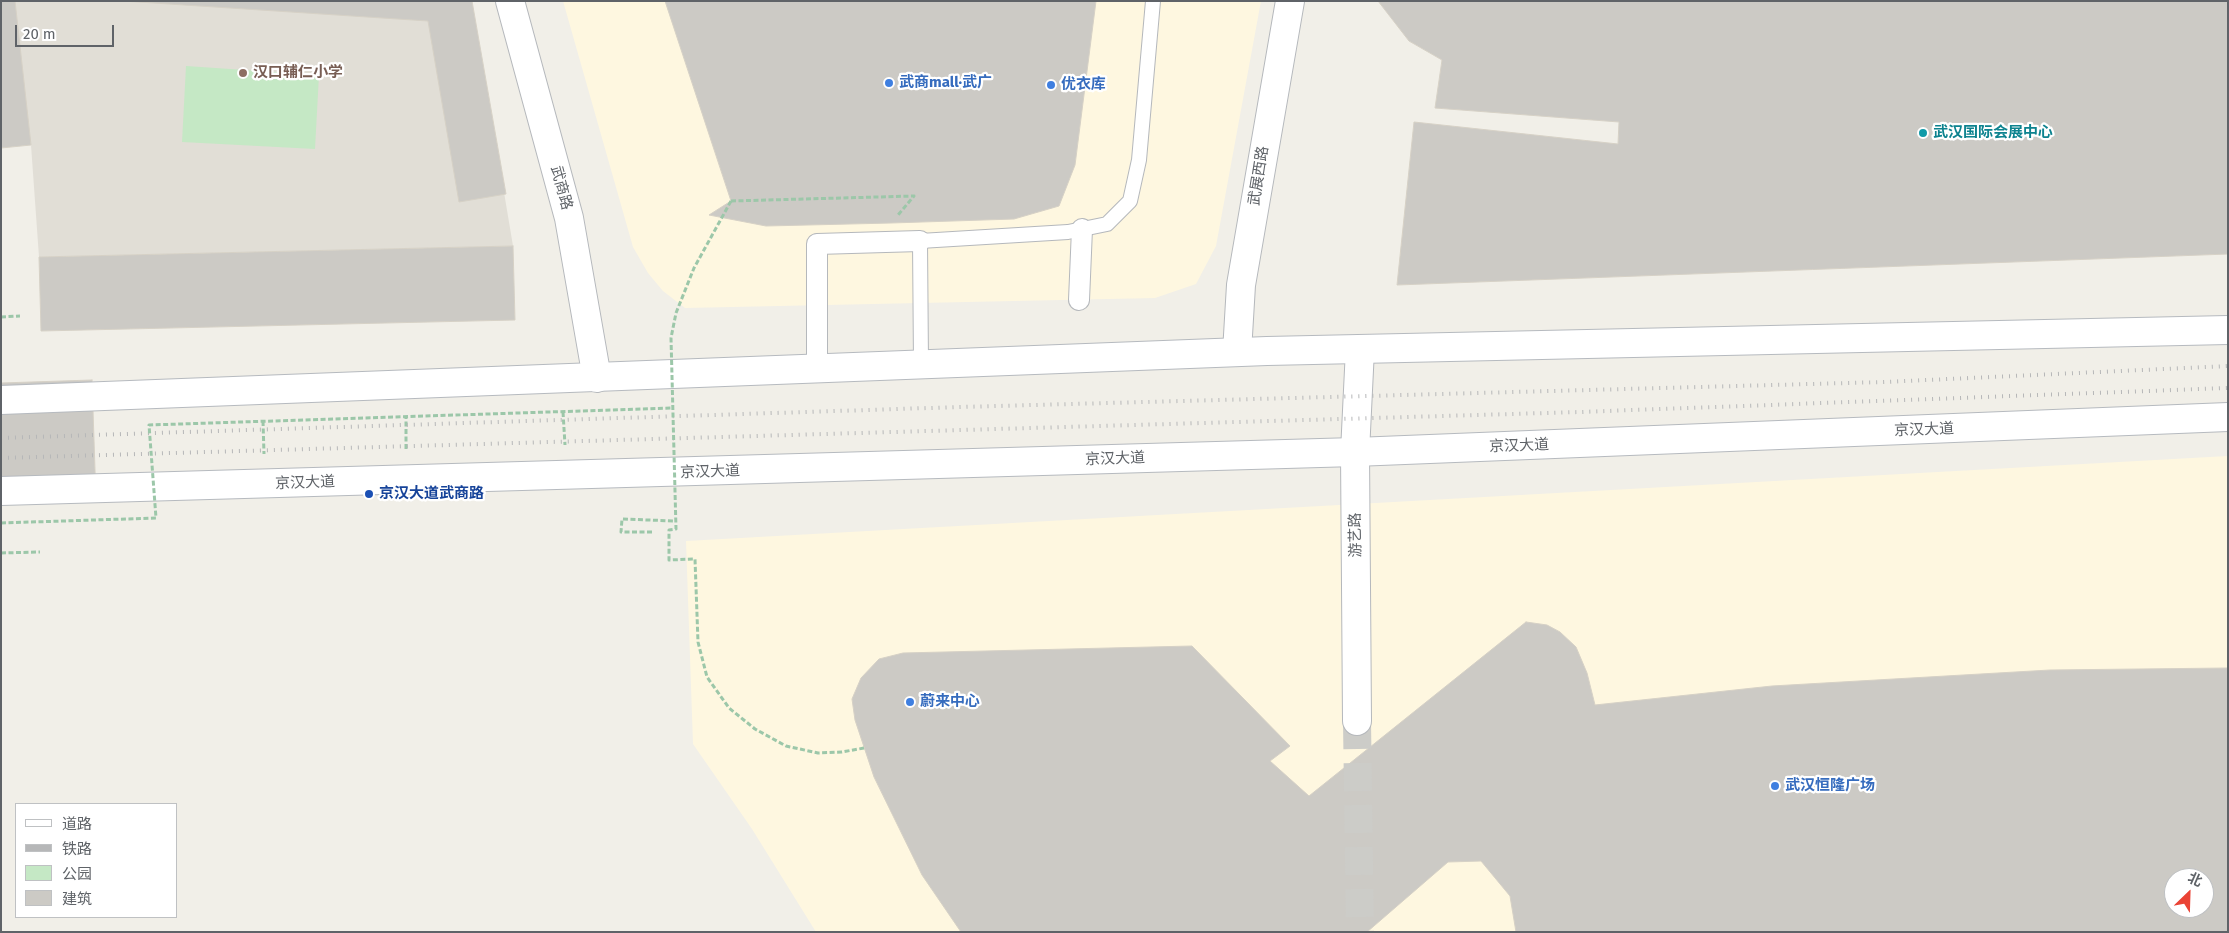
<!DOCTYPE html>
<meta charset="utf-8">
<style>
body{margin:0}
#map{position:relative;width:2229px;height:933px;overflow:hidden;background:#f1efe8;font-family:"Fira Sans","Noto Sans SC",sans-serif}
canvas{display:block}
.frame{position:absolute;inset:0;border:2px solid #5f6368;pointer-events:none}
.legend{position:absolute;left:15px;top:803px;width:162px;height:115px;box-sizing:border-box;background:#fff;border:1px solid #bfc1c3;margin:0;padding:6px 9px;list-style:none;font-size:15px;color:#5f6368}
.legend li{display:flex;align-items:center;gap:10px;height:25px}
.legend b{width:25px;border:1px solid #bfc1c3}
.north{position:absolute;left:2164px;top:868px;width:50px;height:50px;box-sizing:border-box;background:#fff;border:1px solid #bfc1c3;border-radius:50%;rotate:24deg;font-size:14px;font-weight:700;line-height:20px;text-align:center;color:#5f6368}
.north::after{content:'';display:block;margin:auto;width:18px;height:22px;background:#ea4335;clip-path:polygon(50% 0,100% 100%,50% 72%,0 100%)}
.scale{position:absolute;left:15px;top:25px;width:99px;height:22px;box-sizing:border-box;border:2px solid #5f6368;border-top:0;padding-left:6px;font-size:15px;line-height:18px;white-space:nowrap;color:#5f6368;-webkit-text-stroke:4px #fff;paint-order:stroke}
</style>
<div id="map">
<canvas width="2229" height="933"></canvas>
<div class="frame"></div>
<ul class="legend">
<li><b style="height:6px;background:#fff"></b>道路</li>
<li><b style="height:6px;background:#b6b7b8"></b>铁路</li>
<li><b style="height:14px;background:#c5e8c5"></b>公园</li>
<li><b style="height:14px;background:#cccac5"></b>建筑</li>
</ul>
<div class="north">北</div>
<div class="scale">20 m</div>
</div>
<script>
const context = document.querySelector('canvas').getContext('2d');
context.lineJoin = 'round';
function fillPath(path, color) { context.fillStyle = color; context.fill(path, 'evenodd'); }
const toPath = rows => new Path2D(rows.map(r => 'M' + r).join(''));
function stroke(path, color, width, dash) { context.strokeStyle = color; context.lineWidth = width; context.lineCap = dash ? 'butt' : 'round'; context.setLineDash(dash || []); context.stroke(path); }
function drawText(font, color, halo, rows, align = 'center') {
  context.font = font + ' "Fira Sans","Noto Sans SC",sans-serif'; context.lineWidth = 4.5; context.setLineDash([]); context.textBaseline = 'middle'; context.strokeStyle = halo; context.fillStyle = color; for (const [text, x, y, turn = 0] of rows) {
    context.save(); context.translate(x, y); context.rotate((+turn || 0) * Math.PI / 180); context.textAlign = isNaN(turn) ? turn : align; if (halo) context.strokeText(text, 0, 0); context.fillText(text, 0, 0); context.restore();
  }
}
fillPath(toPath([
 [563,1,1261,1,1216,246,1196,284,1155,298,685,308,663,291,648,273,633,247],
 [2228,456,2228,932,816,932,752,829,693,744,686,541],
 [2174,878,2204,878,2204,908,2174,908]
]), '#fef7e0');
fillPath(toPath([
 [1,1,472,1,513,246,39,257,31,145]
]), '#e1ded6');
fillPath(toPath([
 [186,66,319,75,315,149,182,142]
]), '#c5e8c5');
const building = toPath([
 [1,1,15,1,31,145,1,148,1,1],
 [123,1,472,1,506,194,459,202,428,21,123,1],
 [665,1,1096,1,1075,165,1059,206,1014,219,891,223,766,226,709,215,731,201,665,1],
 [1378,1,2228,1,2228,254,1397,285,1414,122,1618,144,1619,122,1435,108,1442,60,1409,41,1378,1],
 [513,246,515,320,41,331,39,257,513,246],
 [92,380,96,500,1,502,1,383,92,380],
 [1526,622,1547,625,1560,632,1576,647,1587,673,1595,705,1772,686,2050,670,2228,668,2228,932,1516,932,1510,896,1481,861,1448,862,1367,932,961,932,922,875,874,777,855,720,852,699,861,678,879,659,903,653,1192,646,1290,746,1270,761,1309,796,1526,622],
 [2174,878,2204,878,2204,908,2174,908,2174,878]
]);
fillPath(building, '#cccac5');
stroke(building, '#d6d1c6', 1);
stroke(toPath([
 [1357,721,1360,932]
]), '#ccccc8', 28, [28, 14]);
const service = toPath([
 [921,364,920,241,1068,232,1107,224,1130,201,1139,160,1153,1]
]);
const pedestrian = toPath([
 [1079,300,1082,229],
 [817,368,817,244,920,241]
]);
const tertiary = toPath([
 [510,1,569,218,597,378],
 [1237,352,1241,285,1290,1],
 [1357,721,1355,452,1360,349]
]);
const secondary = toPath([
 [1,400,1267,351,2228,330],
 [1,491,1355,452,2228,417]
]);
stroke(service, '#b5b8bc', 16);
stroke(pedestrian, '#b5b8bc', 22);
stroke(tertiary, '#b5b8bc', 30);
stroke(secondary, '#b6babf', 30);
stroke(toPath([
 [731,201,914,196,898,215],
 [1,317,20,316],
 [563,412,565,445],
 [263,421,264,454],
 [406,449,406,417],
 [652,532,621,532,622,519,675,521],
 [1,553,40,552]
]), '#9cc7a9', 3, [5, 2.5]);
stroke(service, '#fff', 14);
stroke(pedestrian, '#fff', 20);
stroke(tertiary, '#fff', 28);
stroke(secondary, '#fff', 28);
stroke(toPath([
 [1,438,960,407,1884,382,2228,366],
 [1,458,1580,412,2228,388]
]), '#b6b7b8', 4, [1, 6]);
stroke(toPath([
 [731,201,694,268,676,313,671,338,676,529,669,530,669,560,695,559,698,642,707,677,729,708,755,729,786,746,818,753,842,752,864,748],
 [1,523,156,518,149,425,672,408]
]), '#9cc7a9', 3, [5, 2.5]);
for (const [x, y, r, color] of [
 [243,73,5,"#8d6e63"],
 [889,83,5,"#3f7fe0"],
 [1051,85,5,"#3f7fe0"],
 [1923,133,5,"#0f9aa8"],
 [369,494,5,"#1a4fb4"],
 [910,702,5,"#3f7fe0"],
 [1775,786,5,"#3f7fe0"]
]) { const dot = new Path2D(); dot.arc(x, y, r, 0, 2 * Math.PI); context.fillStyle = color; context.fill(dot); stroke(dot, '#fff', 2); }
drawText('bold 15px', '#785e54', '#fff', [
 ["汉口辅仁小学",253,73]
], 'left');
drawText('bold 15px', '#366cbe', '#fff', [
 ["武商mall·武广",899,83],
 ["优衣库",1061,85],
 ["蔚来中心",920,702],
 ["武汉恒隆广场",1785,786]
], 'left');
drawText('bold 15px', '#0d838f', '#fff', [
 ["武汉国际会展中心",1933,133]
], 'left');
drawText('15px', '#5f6368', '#fff', [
 ["武展西路",1259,176,-81],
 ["武商路",561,188,75],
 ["京汉大道",1924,430,-2],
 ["京汉大道",1519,446,-2],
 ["京汉大道",1115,459,-2],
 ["京汉大道",710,472,-2],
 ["京汉大道",305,483,-2],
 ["游艺路",1356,535,-91]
]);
drawText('bold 15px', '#164399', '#fff', [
 ["京汉大道武商路",379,494]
], 'left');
</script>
